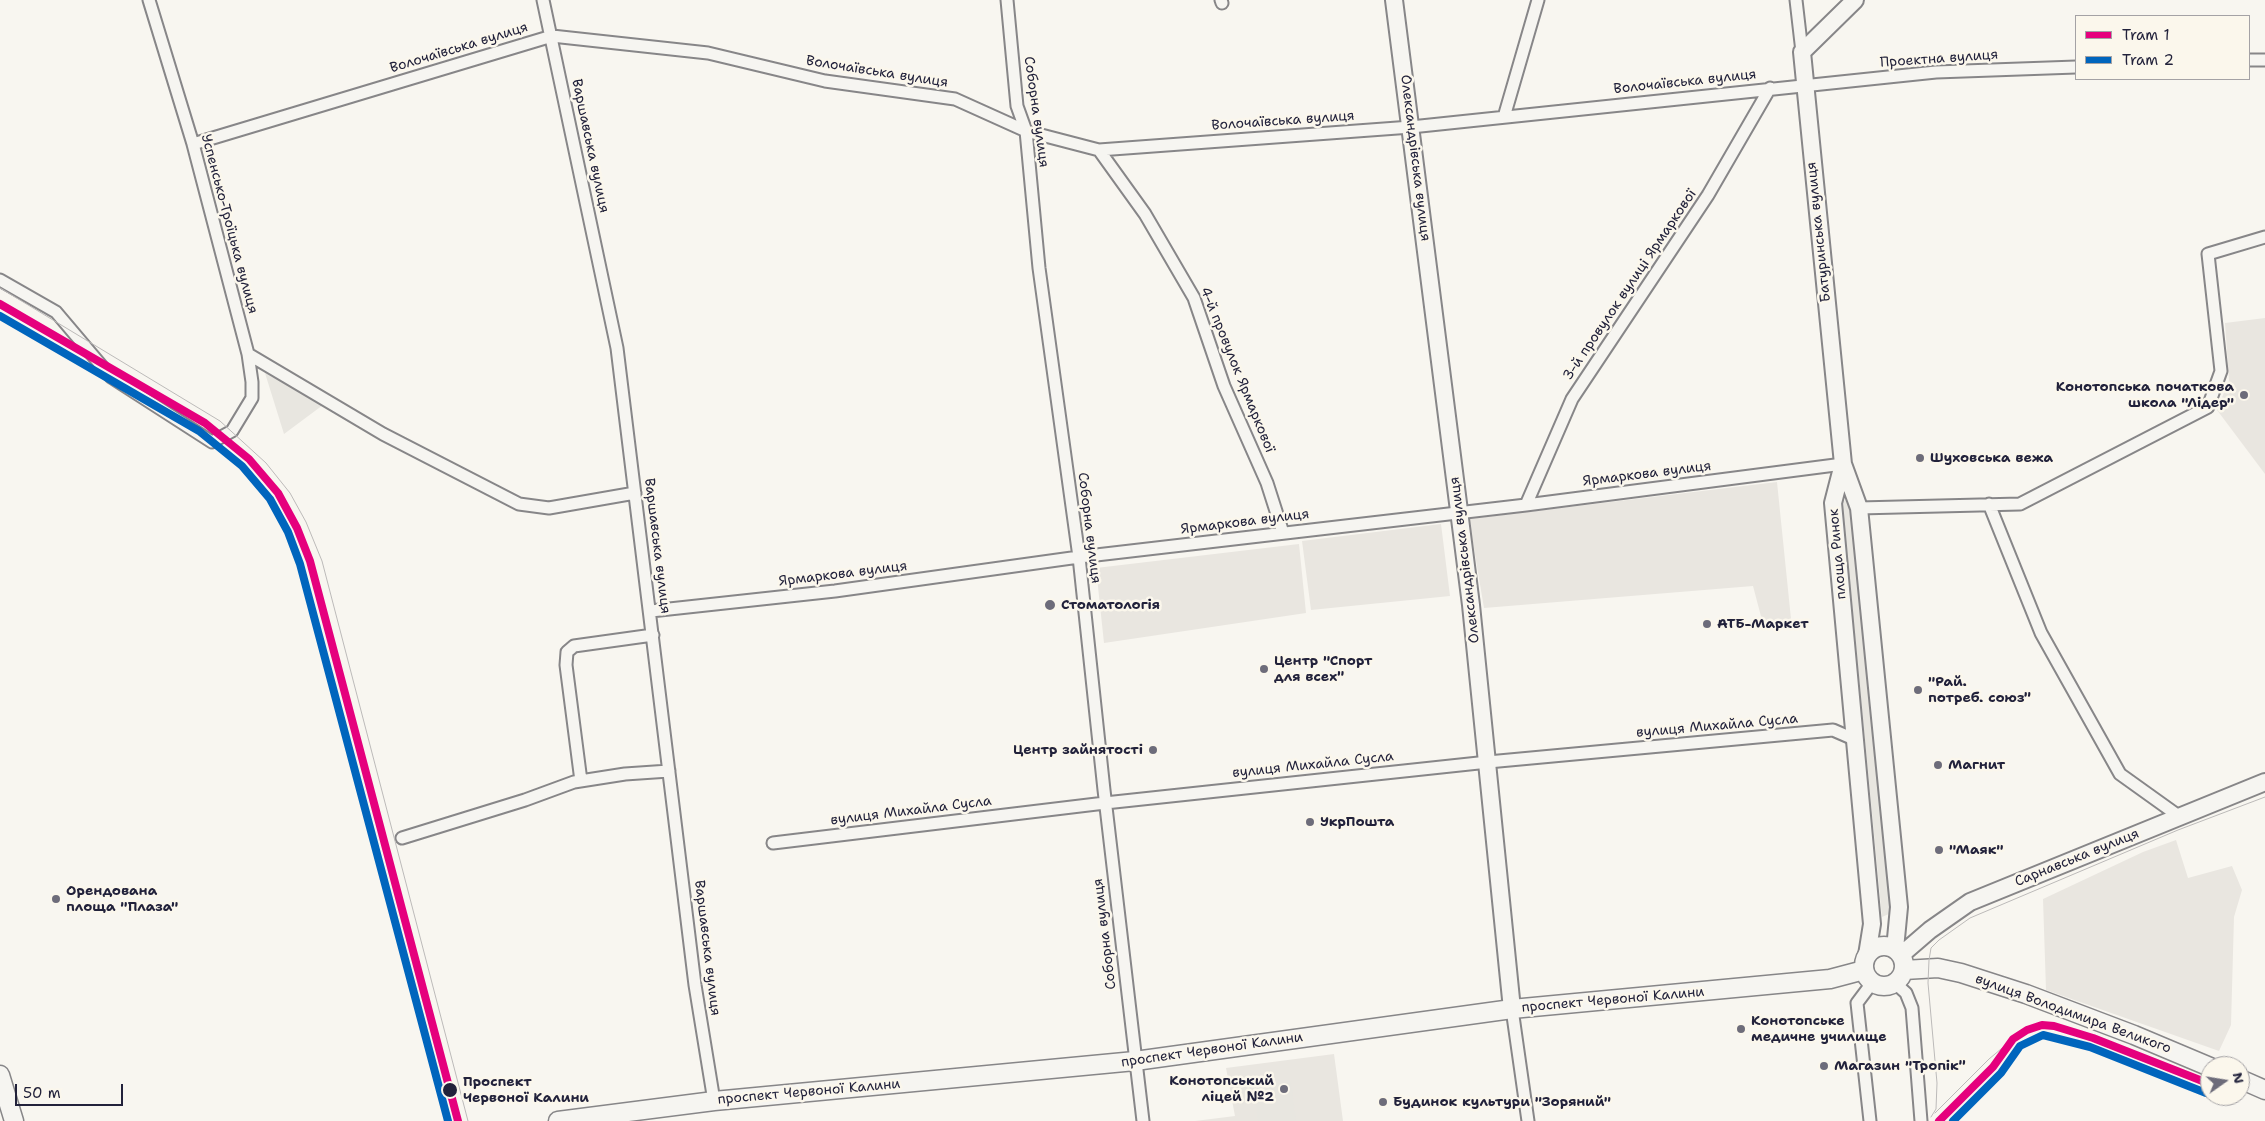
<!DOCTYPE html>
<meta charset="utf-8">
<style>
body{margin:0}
#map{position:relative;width:2265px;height:1121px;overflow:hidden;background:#f8f6f0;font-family:"Shantell Sans",sans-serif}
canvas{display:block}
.legend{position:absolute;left:2075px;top:15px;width:175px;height:65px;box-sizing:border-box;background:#fbf7ec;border:1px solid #a4a2a5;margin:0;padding:6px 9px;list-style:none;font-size:15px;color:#22223b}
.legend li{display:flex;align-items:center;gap:10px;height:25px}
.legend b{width:25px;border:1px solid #a4a2a5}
.north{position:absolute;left:2200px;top:1056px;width:50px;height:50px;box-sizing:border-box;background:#fbf7ec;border:1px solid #a4a2a5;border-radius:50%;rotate:77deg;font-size:14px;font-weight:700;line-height:20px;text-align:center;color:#22223b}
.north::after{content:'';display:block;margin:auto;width:18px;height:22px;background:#6d6c7a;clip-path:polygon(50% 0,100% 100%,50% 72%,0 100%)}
.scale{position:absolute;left:15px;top:1084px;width:108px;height:22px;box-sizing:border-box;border:2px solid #22223b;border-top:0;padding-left:6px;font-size:15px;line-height:18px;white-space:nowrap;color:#22223b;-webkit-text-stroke:4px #fbf7ec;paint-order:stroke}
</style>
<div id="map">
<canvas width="2265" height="1121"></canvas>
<ul class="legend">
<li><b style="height:6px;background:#e5007d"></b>Tram 1</li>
<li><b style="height:6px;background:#0065bd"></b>Tram 2</li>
</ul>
<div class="north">N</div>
<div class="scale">50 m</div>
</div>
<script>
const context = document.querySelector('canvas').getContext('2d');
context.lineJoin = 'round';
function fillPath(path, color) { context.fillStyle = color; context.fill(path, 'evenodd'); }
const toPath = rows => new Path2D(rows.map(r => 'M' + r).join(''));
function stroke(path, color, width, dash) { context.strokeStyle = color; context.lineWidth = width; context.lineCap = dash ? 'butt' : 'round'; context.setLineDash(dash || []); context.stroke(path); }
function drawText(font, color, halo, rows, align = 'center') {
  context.font = font + ' "Shantell Sans",sans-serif'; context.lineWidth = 5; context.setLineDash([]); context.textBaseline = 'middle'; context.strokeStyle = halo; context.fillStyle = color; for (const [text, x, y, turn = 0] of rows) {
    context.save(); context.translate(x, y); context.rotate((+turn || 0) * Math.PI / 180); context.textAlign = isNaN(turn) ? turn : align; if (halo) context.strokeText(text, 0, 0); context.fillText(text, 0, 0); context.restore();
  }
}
fillPath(toPath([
 [2265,318,2265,474,2217,410,2229,380,2225,323],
 [1777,482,1791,619,1763,624,1753,586,1484,608,1469,519],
 [1441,524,1450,596,1311,610,1302,541],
 [1299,544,1306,613,1104,643,1096,568],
 [2176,840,2188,878,2232,866,2242,890,2234,917,2231,1025,2219,1051,2046,990,2043,899,2143,852],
 [1334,1054,1343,1121,1195,1121,1235,1116,1226,1068]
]), '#e9e6e0');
fillPath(toPath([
 [265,373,323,405,284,434],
 [1847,499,1851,501,1891,913,1882,917,1842,502],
 [1291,1082,1296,1121,1258,1121,1253,1086]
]), '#e8e6e0');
const street = toPath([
 [543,0,617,348,695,985,714,1101],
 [1007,0,1017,106,1026,131,1039,268,1079,557,1104,790,1143,1121],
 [1221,0,1222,3],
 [1796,0,1802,52],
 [2249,60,2265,60],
 [1504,117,1538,0],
 [193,144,552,36,708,53,825,81,955,99,1026,131,1099,150,1411,127,1936,72,2076,67],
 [1099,150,1145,214,1194,298,1224,386,1267,483,1283,533],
 [0,280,56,312,111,377,212,442,232,431,252,398,252,382,248,354,193,144,149,0],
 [248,354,383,434,519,504,549,508,635,493],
 [1989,504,2041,633,2120,774,2180,817],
 [1526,505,1572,399,1708,195,1770,88],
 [1859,508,2020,504,2208,407,2221,371,2208,254,2265,237],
 [651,611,835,591,1079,557,1526,505,1843,464],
 [581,781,566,665,567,652,574,646,653,635],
 [402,838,525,800,574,782,625,774,669,771],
 [773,843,1105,803,1488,762,1833,730,1856,740],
 [1895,983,1906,993,1912,1008,1921,1121],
 [1512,1009,1528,1121],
 [1870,1121,1857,1003,1872,983]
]);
const secondary = toPath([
 [1394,0,1471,605,1512,1009],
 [1855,0,1802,52,1843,464,1859,508,1899,907,1895,949],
 [1843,464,1833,503,1872,924,1867,955],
 [1901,955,1930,930,1970,902,2265,782]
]);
const primary = toPath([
 '1864 966a20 20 0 1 1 40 0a20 20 0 1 1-40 0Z',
 [1904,970,1938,968,1961,973,2026,994,2134,1035,2210,1067],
 [0,1075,14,1121],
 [2240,1079,2265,1090],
 [558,1121,714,1101,1135,1061,1512,1009,1830,979,1864,970]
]);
stroke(street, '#878688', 15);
stroke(secondary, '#878688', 20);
stroke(primary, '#878688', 21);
stroke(street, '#f6f5f1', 11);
stroke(secondary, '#f6f5f1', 16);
stroke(primary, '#f6f5f1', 18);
stroke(toPath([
 [0,288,220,421,266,463,290,493,306,522,322,561,468,1121],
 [1935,1113,1989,1059,2013,1039],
 [1931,1117,1936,1109,1937,1083,1928,983,1929,960,1931,948,1939,940,1970,918,2178,830,2265,797]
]), '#bcbab9', 1);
stroke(toPath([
 [0,304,205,423,249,459,278,493,297,528,310,561,458,1121],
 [1939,1121,1993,1067,2013,1039,2027,1030,2042,1025,2054,1026,2093,1038,2210,1084]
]), '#e5007d', 8);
stroke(toPath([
 [0,316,199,431,242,466,270,499,288,532,300,564,448,1121],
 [1953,1121,2001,1073,2020,1046,2043,1035,2090,1047,2206,1093]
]), '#0065bd', 8);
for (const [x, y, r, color] of [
 [2244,395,5,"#6d6c7a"],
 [1920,458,5,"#6d6c7a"],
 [1050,605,6,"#6d6c7a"],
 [1707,624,5,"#6d6c7a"],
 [1264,669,5,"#6d6c7a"],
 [1918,690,5,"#6d6c7a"],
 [1153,750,5,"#6d6c7a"],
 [1938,765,5,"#6d6c7a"],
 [1310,822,5,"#6d6c7a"],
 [1939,850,5,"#6d6c7a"],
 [56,899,5,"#6d6c7a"],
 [1741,1029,5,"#6d6c7a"],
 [1824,1066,5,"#6d6c7a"],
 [1284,1089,5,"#6d6c7a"],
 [450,1090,8,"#22223b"],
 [1383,1102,5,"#6d6c7a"]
]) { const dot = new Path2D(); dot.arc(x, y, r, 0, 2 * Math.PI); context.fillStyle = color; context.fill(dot); stroke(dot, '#fbf7ec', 2); }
drawText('14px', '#22223b', '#fbf7ec', [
 ["Волочаївська вулиця",459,48,-17],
 ["Проектна вулиця",1939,59,-4],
 ["Волочаївська вулиця",877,72,9],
 ["Волочаївська вулиця",1685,82,-6],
 ["Соборна вулиця",1036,112,82],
 ["Волочаївська вулиця",1283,121,-4],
 ["Варшавська вулиця",590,146,78],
 ["Олександрівська вулиця",1415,158,83],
 ["Успенсько-Троїцька вулиця",229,224,75],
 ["Батуринська вулиця",1819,232,-96],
 ["3-й провулок вулиці Ярмаркової",1630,285,-56],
 ["4-й провулок Ярмаркової",1237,370,68],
 ["Ярмаркова вулиця",1647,474,-7],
 ["Ярмаркова вулиця",1245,522,-7],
 ["Соборна вулиця",1089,528,83],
 ["Варшавська вулиця",657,546,83],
 ["площа Ринок",1838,554,-95],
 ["Олександрівська вулиця",1465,560,-97],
 ["Ярмаркова вулиця",843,574,-7],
 ["вулиця Михайла Сусла",1717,726,-5],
 ["вулиця Михайла Сусла",1313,765,-6],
 ["вулиця Михайла Сусла",911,811,-7],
 ["Сарнавська вулиця",2077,858,-22],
 ["Соборна вулиця",1105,934,-97],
 ["Варшавська вулиця",707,948,83],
 ["проспект Червоної Калини",1613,1000,-5],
 ["вулиця Володимира Великого",2073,1014,20],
 ["проспект Червоної Калини",1212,1050,-8],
 ["проспект Червоної Калини",809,1092,-5]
]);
drawText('bold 14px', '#22223b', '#fbf7ec', [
 ["Конотопська початкова",2234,387,"right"],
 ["школа \"Лідер\"",2234,403,"right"],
 ["Шуховська вежа",1930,458],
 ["Стоматологія",1061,605],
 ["АТБ-Маркет",1717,624],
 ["Центр \"Спорт",1274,661],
 ["для всех\"",1274,677],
 ["\"Рай.",1928,682],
 ["потреб. союз\"",1928,698],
 ["Центр зайнятості",1143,750,"right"],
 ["Магнит",1948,765],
 ["УкрПошта",1320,822],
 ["\"Маяк\"",1949,850],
 ["Орендована",66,891],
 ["площа \"Плаза\"",66,907],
 ["Конотопське",1751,1021],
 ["медичне училище",1751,1037],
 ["Магазин \"Тропік\"",1834,1066],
 ["Конотопський",1274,1081,"right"],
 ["ліцей №2",1274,1097,"right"],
 ["Будинок культури \"Зоряний\"",1393,1102]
], 'left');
drawText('bold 14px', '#22223b', '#fbf7ec', [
 ["Проспект",463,1082],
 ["Червоної Калини",463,1098]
], 'left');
</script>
